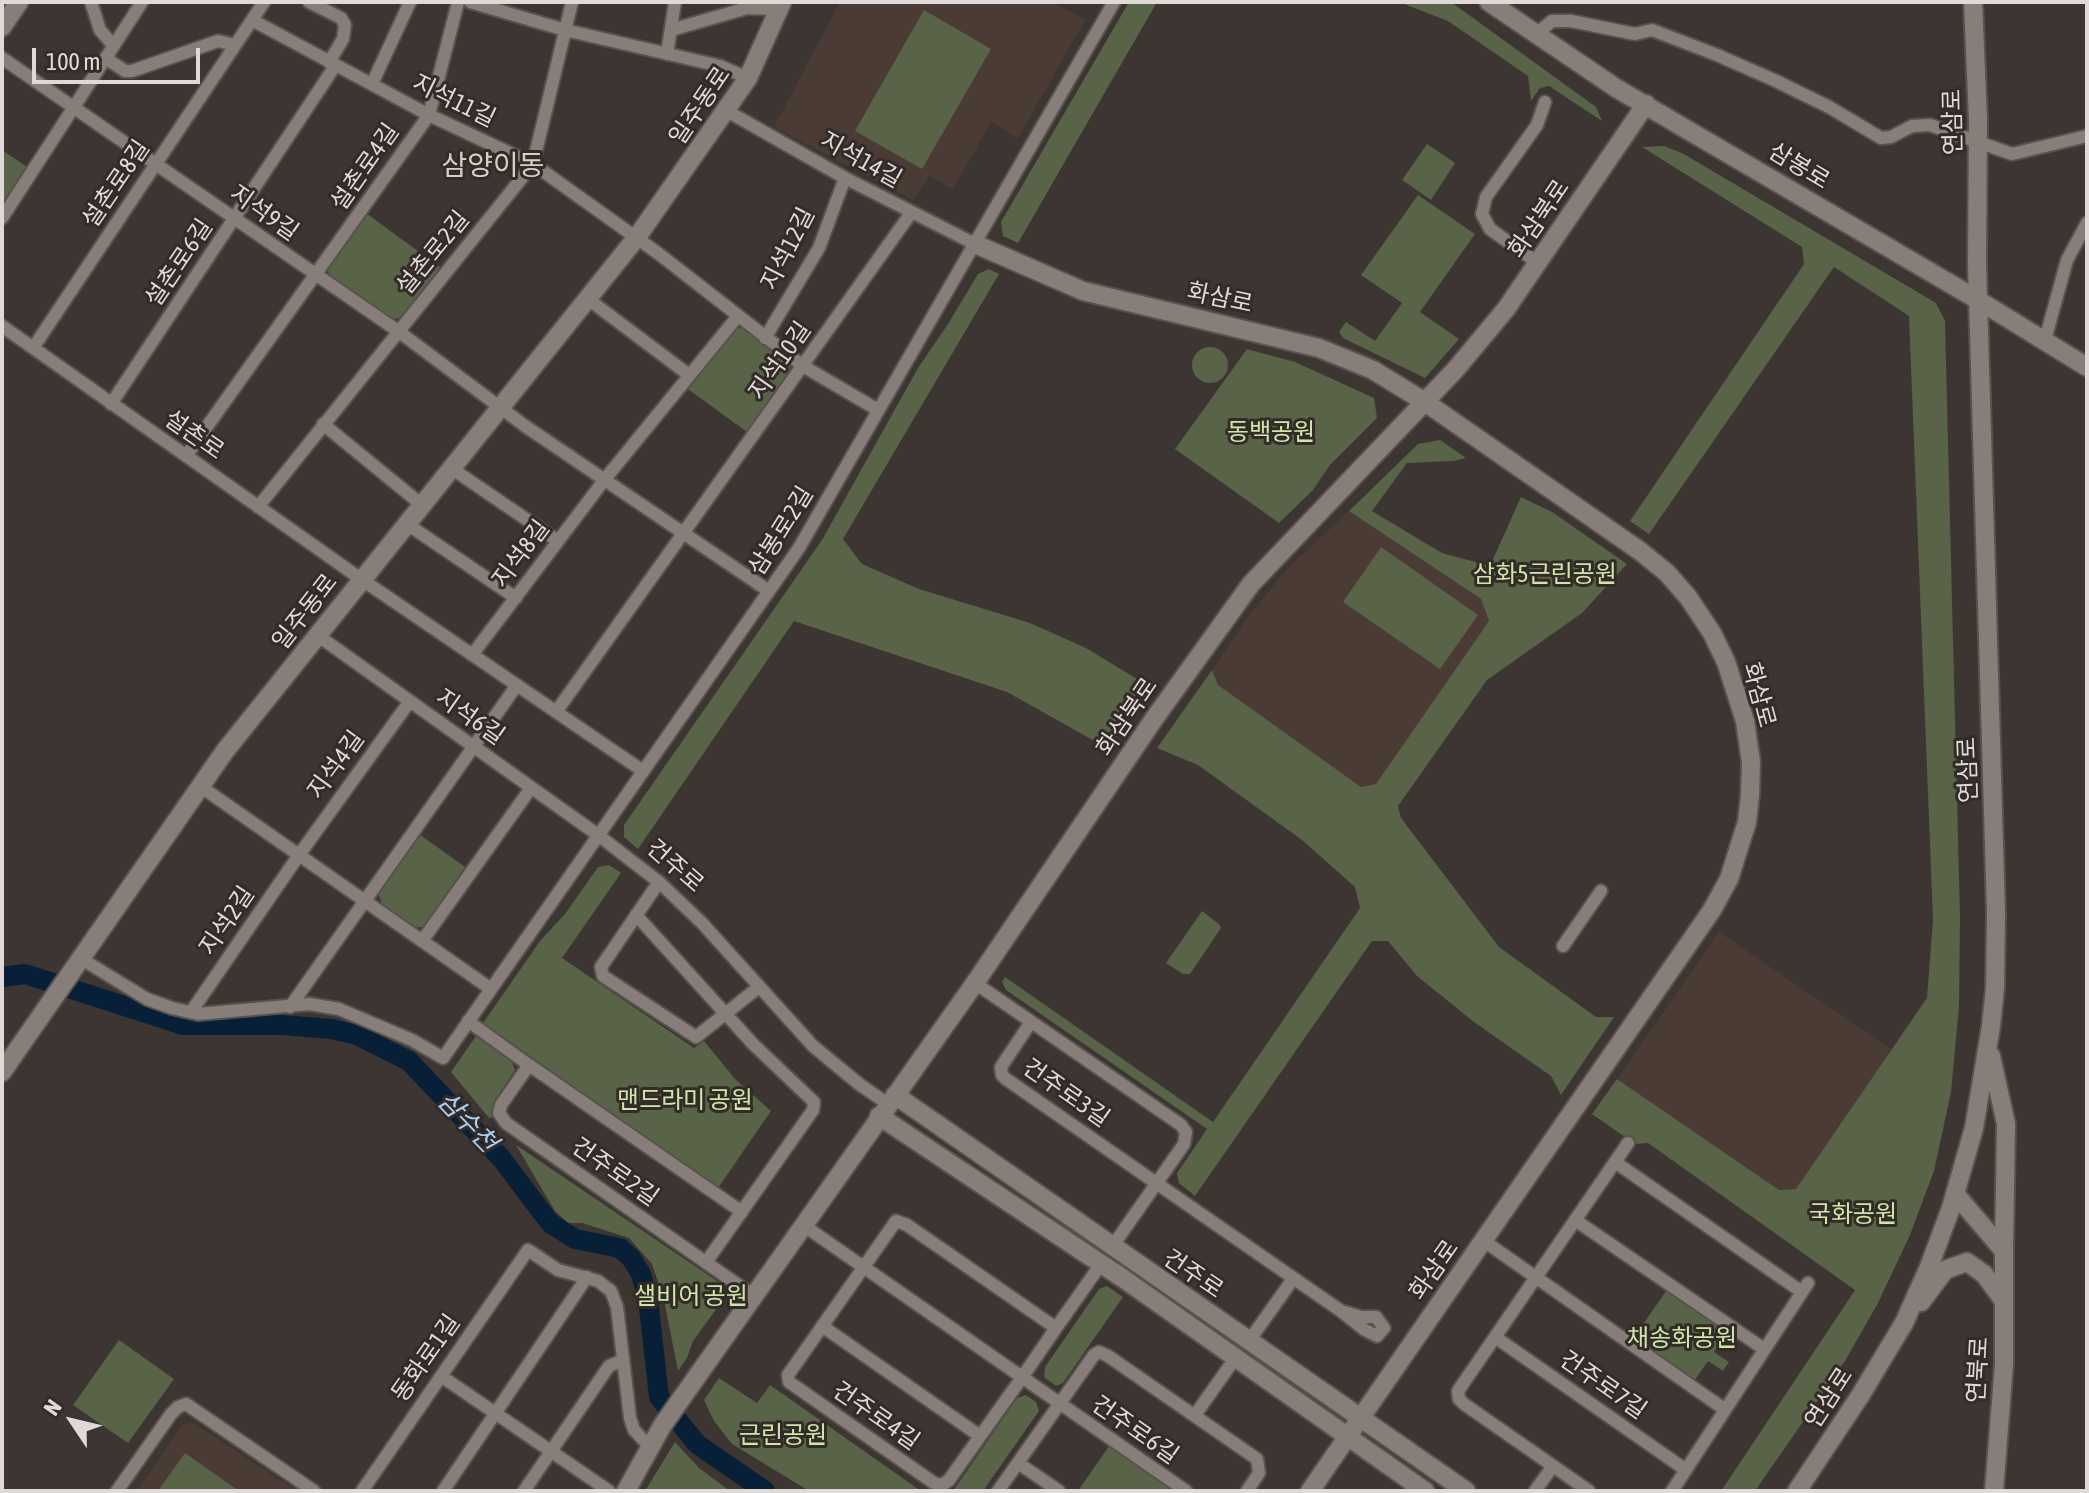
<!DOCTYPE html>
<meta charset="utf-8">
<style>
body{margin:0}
#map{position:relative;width:2089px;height:1493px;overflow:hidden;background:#3d3531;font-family:"Asap Condensed",sans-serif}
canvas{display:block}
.frame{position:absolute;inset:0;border:4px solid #dfdad7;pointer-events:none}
.north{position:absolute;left:32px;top:1381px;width:80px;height:80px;-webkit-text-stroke:6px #332b27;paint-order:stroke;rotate:305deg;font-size:22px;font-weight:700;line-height:32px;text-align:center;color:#dfdad7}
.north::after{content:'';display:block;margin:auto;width:28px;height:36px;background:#dfdad7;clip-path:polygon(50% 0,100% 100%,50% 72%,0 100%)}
.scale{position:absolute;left:32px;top:48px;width:168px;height:36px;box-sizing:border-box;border:4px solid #dfdad7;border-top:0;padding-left:10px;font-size:24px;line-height:28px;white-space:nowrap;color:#dfdad7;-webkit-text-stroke:6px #332b27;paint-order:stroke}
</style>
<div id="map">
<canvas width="2089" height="1493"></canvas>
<div class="frame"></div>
<div class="north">N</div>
<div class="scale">100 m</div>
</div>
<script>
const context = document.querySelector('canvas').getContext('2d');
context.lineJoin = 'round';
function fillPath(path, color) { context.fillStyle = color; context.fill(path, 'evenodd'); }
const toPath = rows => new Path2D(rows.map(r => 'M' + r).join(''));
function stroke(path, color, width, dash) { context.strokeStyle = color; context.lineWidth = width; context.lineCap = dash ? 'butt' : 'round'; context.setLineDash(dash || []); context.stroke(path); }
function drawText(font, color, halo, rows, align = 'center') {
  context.font = font + ' "Asap Condensed","Noto Sans KR",sans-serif'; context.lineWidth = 6; context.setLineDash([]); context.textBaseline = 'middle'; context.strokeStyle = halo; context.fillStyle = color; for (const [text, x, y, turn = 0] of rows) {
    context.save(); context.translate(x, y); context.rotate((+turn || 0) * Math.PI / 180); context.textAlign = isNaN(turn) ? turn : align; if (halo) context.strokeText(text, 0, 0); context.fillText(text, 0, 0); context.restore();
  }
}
fillPath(toPath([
 [840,2,1053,2,1085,20,1018,138,991,122,953,189,929,176,913,200,774,127],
 [1349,511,1481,599,1489,621,1376,785,1361,787,1217,685,1212,670,1250,614,1291,565],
 [1719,932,1892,1050,1796,1189,1779,1190,1617,1079],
 [194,1423,297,1491,137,1491,183,1424]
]), '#4a3c35');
fillPath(toPath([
 [1129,2,1157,2,1018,243,1003,236,1001,222],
 [1399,2,1451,2,1596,107,1602,121,1549,86,1540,88,1531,101,1528,76,1448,21],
 [924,10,991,49,922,169,855,131],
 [1427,144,1455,163,1431,200,1402,180],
 [1664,146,1682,153,1936,303,1945,321,1960,918,1959,1007,1951,1092,1934,1171,1910,1235,1877,1305,1845,1361,1755,1491,1721,1491,1855,1290,1648,1143,1635,1144,1592,1114,1617,1079,1779,1190,1796,1189,1927,998,1933,920,1909,316,1834,267,1649,534,1630,521,1804,264,1802,247,1642,147],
 [2,150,27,167,2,204],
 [1418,195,1475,234,1420,312,1459,339,1425,378,1343,338,1339,332,1346,322,1375,341,1402,303,1361,275],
 [366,213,441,268,402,318,393,319,329,275,327,268],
 [989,269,999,274,843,539,862,564,919,589,1030,623,1086,648,1142,682,1156,681,1103,756,1098,743,1007,692,794,621,638,849,624,837,624,825,822,540,918,368,948,324,978,274],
 [734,327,744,329,790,364,790,374,747,432,685,387],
 '1192 365a18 18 0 1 1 36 0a18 18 0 1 1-36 0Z',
 [1247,349,1295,362,1374,398,1377,418,1330,465,1313,490,1279,523,1175,449],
 [1440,440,1466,458,1454,461,1407,463,1372,511,1442,553,1490,566,1521,497,1552,512,1627,564,1582,613,1487,680,1398,806,1401,818,1499,947,1596,1017,1614,1017,1561,1095,1551,1076,1474,1022,1417,976,1388,941,1372,941,1195,1196,1179,1183,1177,1173,1207,1129,1006,990,1002,982,1005,977,1213,1122,1360,908,1355,887,1302,840,1198,765,1157,748,1212,670,1218,685,1361,787,1376,784,1489,621,1481,599,1349,511,1418,444],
 [1381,547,1478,615,1440,669,1343,602],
 [419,834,465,867,423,927,413,928,382,904,378,893],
 [609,865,621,873,562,958,694,1048,704,1041,735,1079,771,1111,718,1188,483,1023,540,941,565,914,598,867],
 [1202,911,1220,925,1221,928,1190,974,1183,974,1166,963],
 [476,1036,512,1062,515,1070,493,1103,493,1117,489,1118,451,1072],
 [516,1145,723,1285,725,1297,693,1341,687,1358,678,1371,664,1300,652,1264,629,1238,582,1223,568,1223,555,1211],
 [1107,1286,1123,1297,1063,1383,1056,1386,1044,1377,1045,1367,1099,1289],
 [1666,1291,1727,1333,1714,1352,1729,1362,1723,1371,1708,1361,1694,1381,1633,1339],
 [119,1340,174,1379,128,1443,73,1405],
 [719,1378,757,1403,770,1385,921,1491,809,1491,732,1444,714,1421,704,1400],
 [1026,1395,1036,1402,1039,1411,983,1491,953,1491,1017,1398],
 [675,1442,699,1468,730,1491,645,1491],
 [1109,1446,1169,1487,1166,1491,1078,1491],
 [185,1453,236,1489,234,1491,158,1491]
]), '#586347');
stroke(toPath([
 [2,977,25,974,183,1025,282,1025,331,1029,357,1035,409,1061,501,1158,550,1223,575,1239,620,1248,631,1258,641,1274,648,1299,659,1397,697,1444,765,1491]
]), '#082037', 20);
const street = toPath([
 [91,2,100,30,113,45],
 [309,2,341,18,345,25,343,39,329,62],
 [470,2,565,30,720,66,748,78],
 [252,20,429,115,533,164,659,254,803,366,878,410],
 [671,30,747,8,780,9],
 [1535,35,1552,21,1571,21,1635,34,1652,30,1717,55,1774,80,1829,107,1881,138,1891,137,1912,126,1930,125,2012,154,2087,136],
 [667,54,675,2],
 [2,58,398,331,525,426,769,591],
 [107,59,125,71,132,71,218,41,235,45],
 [372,84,410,2],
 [727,111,845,178,975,244],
 [2,218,142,2],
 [1538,263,1490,229,1482,214,1486,197,1537,125,1545,102],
 [588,299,689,375],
 [2,326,361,579,643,771],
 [765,338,819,248,845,178],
 [2045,340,2067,260,2087,223],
 [33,348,264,2],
 [111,404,335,66],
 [323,424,422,505],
 [186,456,429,115,458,2],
 [451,468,558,541],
 [258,507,533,164,572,2],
 [407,524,516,598],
 [317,635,598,835,659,882,702,923,813,1046,859,1084,888,1104],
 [472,655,605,479,738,316],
 [556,712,911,213],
 [200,786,491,989],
 [659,882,601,967,603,976,696,1037,759,987],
 [636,915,753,1044,814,1102,813,1110,707,1261],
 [422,941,531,788],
 [1563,946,1601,891],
 [80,958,147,999,172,1008,198,1014,309,1004,339,1009,379,1026,412,1040,443,1058,799,548,1114,2],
 [975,983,1181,1125,1186,1132,1184,1144,1112,1247],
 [290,1007,517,685],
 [191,1012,299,855,410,701],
 [468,1021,529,1065,501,1105,499,1113,506,1123,754,1296],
 [1031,1022,1001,1067,1002,1075,1006,1079,1341,1311,1365,1330,1377,1336,1384,1328,1376,1317,1361,1317,1341,1311],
 [529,1065,742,1212],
 [1615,1162,1802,1292],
 [1575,1220,1764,1349],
 [803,1225,1186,1491],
 [1484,1241,1724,1409],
 [822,1326,980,1436],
 [1056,1328,907,1225,896,1221,788,1375,789,1382,934,1483,942,1485,949,1480,1021,1379,1056,1328,1101,1264],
 [1495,1337,1686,1470],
 [1249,1341,1293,1279],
 [441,1376,609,1491],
 [1195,1415,1236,1357],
 [1018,1463,1059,1491],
 [117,1491,171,1414,178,1407,186,1404,314,1491],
 [362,1491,528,1250,558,1270,598,1281,611,1291,617,1307,630,1418,634,1430,649,1446],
 [443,1491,587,1277],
 [524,1491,609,1366,623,1360],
 [998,1491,1094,1355,1099,1352,1108,1356,1257,1459,1259,1473,1247,1491],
 [1535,1491,1553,1466],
 [1589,1491,1464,1404,1459,1399,1458,1391,1628,1143],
 [1672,1491,1808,1283]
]);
const secondary = toPath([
 [1489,2,1616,88,1978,300,2087,367],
 [2,27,19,2],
 [975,244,1083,291,1319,348,1373,370,1425,402,1640,551,1667,573,1688,597,1712,633,1726,662,1745,721,1751,762,1750,795,1747,822,1729,879,1712,910,1310,1491],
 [1991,1056,2006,1124,2004,1251],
 [2,1072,225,751,637,237,748,78,782,2],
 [895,1095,1466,1491],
 [879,1116,1124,1279,1425,1491],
 [1956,1195,2004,1251,2004,1364,1994,1491],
 [1921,1302,1945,1270,1967,1262,1984,1274,2004,1301],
 [626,1491,662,1426,975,983,1154,719,1251,584,1456,369,1506,309,1646,104],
 [1797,1491,1860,1396,1904,1323,1929,1267,1951,1208,1974,1128,1991,1026,1995,988,1996,913,1977,264,1978,120,1973,2]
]);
stroke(street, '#58524e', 16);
stroke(secondary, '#58524e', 22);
stroke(street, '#877e79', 12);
stroke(secondary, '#877e79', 18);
drawText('24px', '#dfdad7', '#332b27', [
 ["지석11길",454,101,26],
 ["일주동로",700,106,-56],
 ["연삼로",1953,122,-91],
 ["지석14길",861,160,29],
 ["삼봉로",1799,166,31],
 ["설촌로4길",365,167,-55],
 ["설촌로8길",116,184,-56],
 ["지석9길",264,213,35],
 ["화삼북로",1539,219,-56],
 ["지석12길",788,249,-63],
 ["설촌로2길",433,253,-51],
 ["설촌로6길",179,263,-56],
 ["화삼로",1220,298,12],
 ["지석10길",780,361,-55],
 ["설촌로",194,435,35],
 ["삼봉로2길",781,531,-58],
 ["지석8길",521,554,-53],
 ["일주동로",305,612,-52],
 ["화삼로",1759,695,75],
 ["지석6길",470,717,35],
 ["화삼북로",1127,717,-56],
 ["지석4길",336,765,-54],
 ["연삼로",1968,770,-92],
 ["건주로",675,866,41],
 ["지석2길",227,921,-56],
 ["건주로3길",1066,1093,35],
 ["건주로2길",615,1172,35],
 ["화삼로",1434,1270,-55],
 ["건주로",1193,1274,34],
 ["동화로1길",426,1358,-55],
 ["연북로",1978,1370,-87],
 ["건주로7길",1603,1385,35],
 ["연삼로",1829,1398,-57],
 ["건주로4길",876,1416,35],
 ["건주로6길",1135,1430,35]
]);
drawText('24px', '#cfe6aa', '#332b27', [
 ["동백공원",1271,432],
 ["삼화5근린공원",1545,574],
 ["맨드라미 공원",685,1100],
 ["국화공원",1853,1214],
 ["샐비어 공원",691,1296],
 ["채송화공원",1682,1338],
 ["근린공원",783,1435]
]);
drawText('italic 26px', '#abcff6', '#332b27', [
 ["삼수천",467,1122,46]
]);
drawText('28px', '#d8cec9', '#332b27', [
 ["삼양이동",493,166]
]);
</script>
